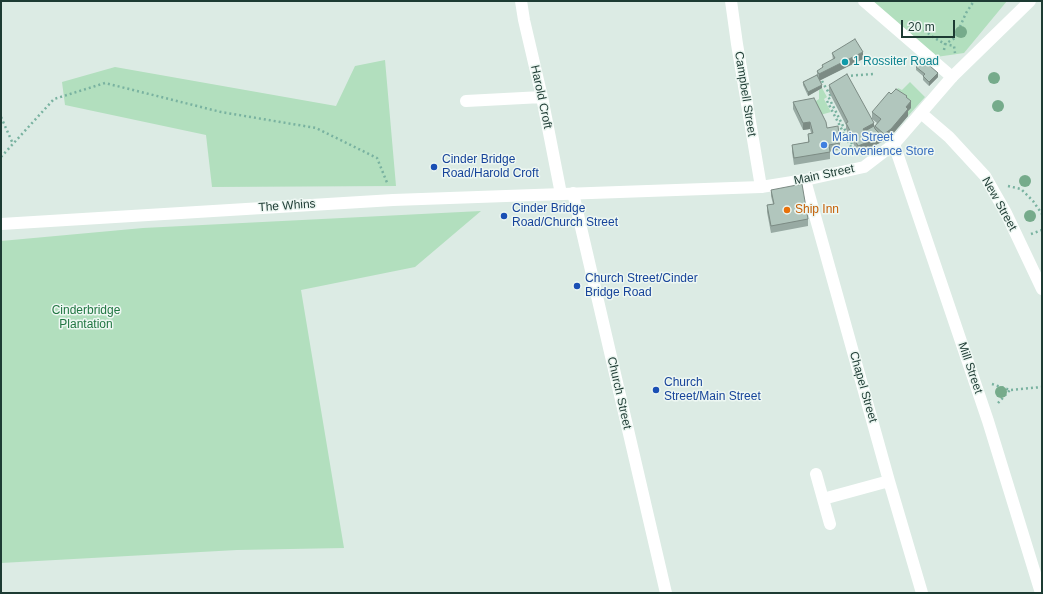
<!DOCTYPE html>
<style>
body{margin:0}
#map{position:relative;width:1043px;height:594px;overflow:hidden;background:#dcebe4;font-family:Arial,sans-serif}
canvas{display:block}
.frame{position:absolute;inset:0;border:2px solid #1d3b33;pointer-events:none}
.scale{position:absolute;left:901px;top:20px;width:54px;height:18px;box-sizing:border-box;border:2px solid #1d3b33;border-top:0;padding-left:5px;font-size:12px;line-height:14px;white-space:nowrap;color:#1d3b33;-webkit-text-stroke:3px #edf7f2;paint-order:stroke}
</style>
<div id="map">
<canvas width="1043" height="594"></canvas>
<div class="frame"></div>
<div class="scale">20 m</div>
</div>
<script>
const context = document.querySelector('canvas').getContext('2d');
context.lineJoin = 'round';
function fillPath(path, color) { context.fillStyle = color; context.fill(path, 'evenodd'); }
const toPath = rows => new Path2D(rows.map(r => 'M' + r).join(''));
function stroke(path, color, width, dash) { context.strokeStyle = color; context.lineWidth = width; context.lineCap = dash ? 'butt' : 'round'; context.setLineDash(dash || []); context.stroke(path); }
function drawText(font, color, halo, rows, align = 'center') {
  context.font = font + ' Arial,sans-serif'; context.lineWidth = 3; context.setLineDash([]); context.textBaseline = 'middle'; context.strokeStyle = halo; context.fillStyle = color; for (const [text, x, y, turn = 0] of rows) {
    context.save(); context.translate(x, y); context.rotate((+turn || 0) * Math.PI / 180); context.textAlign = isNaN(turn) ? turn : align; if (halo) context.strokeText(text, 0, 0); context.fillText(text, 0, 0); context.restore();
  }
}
fillPath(toPath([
 [872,1,1007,1,964,53,936,57],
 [385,60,396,186,212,187,206,135,65,105,62,82,115,67,336,106,355,66],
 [910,82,925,97,908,116,889,99,898,88,902,90],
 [822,88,827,97,824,99,831,112,820,115,813,103,819,99,819,90],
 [481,211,415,267,301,290,344,548,237,550,1,563,1,241,143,228]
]), '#b2dfbe');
stroke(toPath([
 [912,21,933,37,945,44,954,46,955,53],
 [944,50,945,44,955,38,966,13,974,1],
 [846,76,873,74],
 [822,81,830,95,828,96,857,154],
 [827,101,854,153],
 [1,117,13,144],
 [1,157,54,99,105,83,221,112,316,128,377,158,388,185],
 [1008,186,1021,189,1033,201,1042,214],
 [1031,234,1042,230],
 [992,384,1010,390,1042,387],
 [998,403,1010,390]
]), '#79b2a0', 2.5, [2, 3]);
stroke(toPath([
 [521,1,524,20,542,97,561,194],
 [731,1,737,44,761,187],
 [864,1,952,77],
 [466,101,542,97],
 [921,113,949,137,985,176,1006,213,1042,289],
 [894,144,988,421,1041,593],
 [805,180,889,481,922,593],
 [816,474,830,524],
 [823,499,889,481]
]), '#fff', 12);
stroke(toPath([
 [573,193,666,593]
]), '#fff', 12);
stroke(toPath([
 [1,224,393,200,761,187,805,180,864,167,894,144,952,77,1030,1]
]), '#fff', 12);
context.fillStyle = '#76ab8b';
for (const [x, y] of [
 [961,32],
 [994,78],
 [998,106],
 [1025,181],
 [1030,216],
 [1001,392]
]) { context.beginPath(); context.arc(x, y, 6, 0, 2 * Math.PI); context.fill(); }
fillPath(toPath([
 [832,53,863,59,820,80,822,88,808,96,803,85,803,82,817,75,817,71,822,68,822,65,833,60],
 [916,67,938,77,929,86,923,80,923,76,916,70],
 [829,85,874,126,875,129,875,126,877,123,872,119,872,112,891,94,907,98,911,108,908,111,908,116,891,136,884,141,858,153,846,129,846,125,829,92],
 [793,102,827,128,840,143,840,150,830,151,830,159,794,165,792,152,792,145,808,142,808,134,811,133,810,129,803,130,793,109],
 [771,190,808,219,808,226,771,233,767,212,767,205,773,204,771,196]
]), '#98aaa3');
fillPath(toPath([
 [863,52,863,59,819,81,819,74],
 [938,73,938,77,929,86,929,82],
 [822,85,822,88,808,96,808,92],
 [911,101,911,108,908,111,908,116,891,136,884,141,884,134],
 [810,122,810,129,803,130,803,123],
 [874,123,874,130,863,136,863,129],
 [884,138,884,141,858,153,858,146,870,141]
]), '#7c8b84');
const building = toPath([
 [855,39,863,52,819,74,817,71,823,67,822,65,835,58,832,53,855,39],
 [923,60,938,73,929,82,923,76,925,74,916,67,923,60],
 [847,74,874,123,863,129,870,141,858,146,846,123,848,122,829,85,847,74],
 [817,75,822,85,808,92,803,82,817,75],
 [896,89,907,96,906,97,911,101,906,107,908,109,891,129,884,134,875,126,881,119,872,112,889,92,891,94,896,89],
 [814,98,826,122,827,128,838,126,840,143,829,145,830,152,794,158,792,145,809,142,808,134,813,133,810,122,803,123,793,102,814,98],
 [874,126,875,129,884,138,870,144,870,141,865,131,874,126],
 [802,184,808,219,771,226,767,205,774,204,771,190,802,184]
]);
fillPath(building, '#b1c6bd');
stroke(building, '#7c8b84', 1);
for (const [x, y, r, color] of [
 [845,62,4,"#0f9aa8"],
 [824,145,4,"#3f7fe0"],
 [434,167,4,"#1a4fb4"],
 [787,210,4,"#e8710a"],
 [504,216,4,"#1a4fb4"],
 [577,286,4,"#1a4fb4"],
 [656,390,4,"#1a4fb4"]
]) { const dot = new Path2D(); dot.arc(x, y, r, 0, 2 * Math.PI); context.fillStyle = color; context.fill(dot); stroke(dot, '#edf7f2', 1.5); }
drawText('12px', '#0d838f', '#edf7f2', [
 ["1 Rossiter Road",853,62]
], 'left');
drawText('12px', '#1d3b33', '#edf7f2', [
 ["Campbell Street",745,94,81],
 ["Harold Croft",541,97,78],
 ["Main Street",824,175,-12],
 ["New Street",999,204,61],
 ["The Whins",287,206,-4],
 ["Mill Street",970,368,71],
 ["Chapel Street",863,387,74],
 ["Church Street",619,393,77]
]);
drawText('12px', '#366cbe', '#edf7f2', [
 ["Main Street",832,138],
 ["Convenience Store",832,152]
], 'left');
drawText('12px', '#164399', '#edf7f2', [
 ["Cinder Bridge",442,160],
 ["Road/Harold Croft",442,174],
 ["Cinder Bridge",512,209],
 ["Road/Church Street",512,223],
 ["Church Street/Cinder",585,279],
 ["Bridge Road",585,293],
 ["Church",664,383],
 ["Street/Main Street",664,397]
], 'left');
drawText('12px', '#c56008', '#edf7f2', [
 ["Ship Inn",795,210]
], 'left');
drawText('12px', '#227743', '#edf7f2', [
 ["Cinderbridge",86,311],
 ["Plantation",86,325]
]);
</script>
